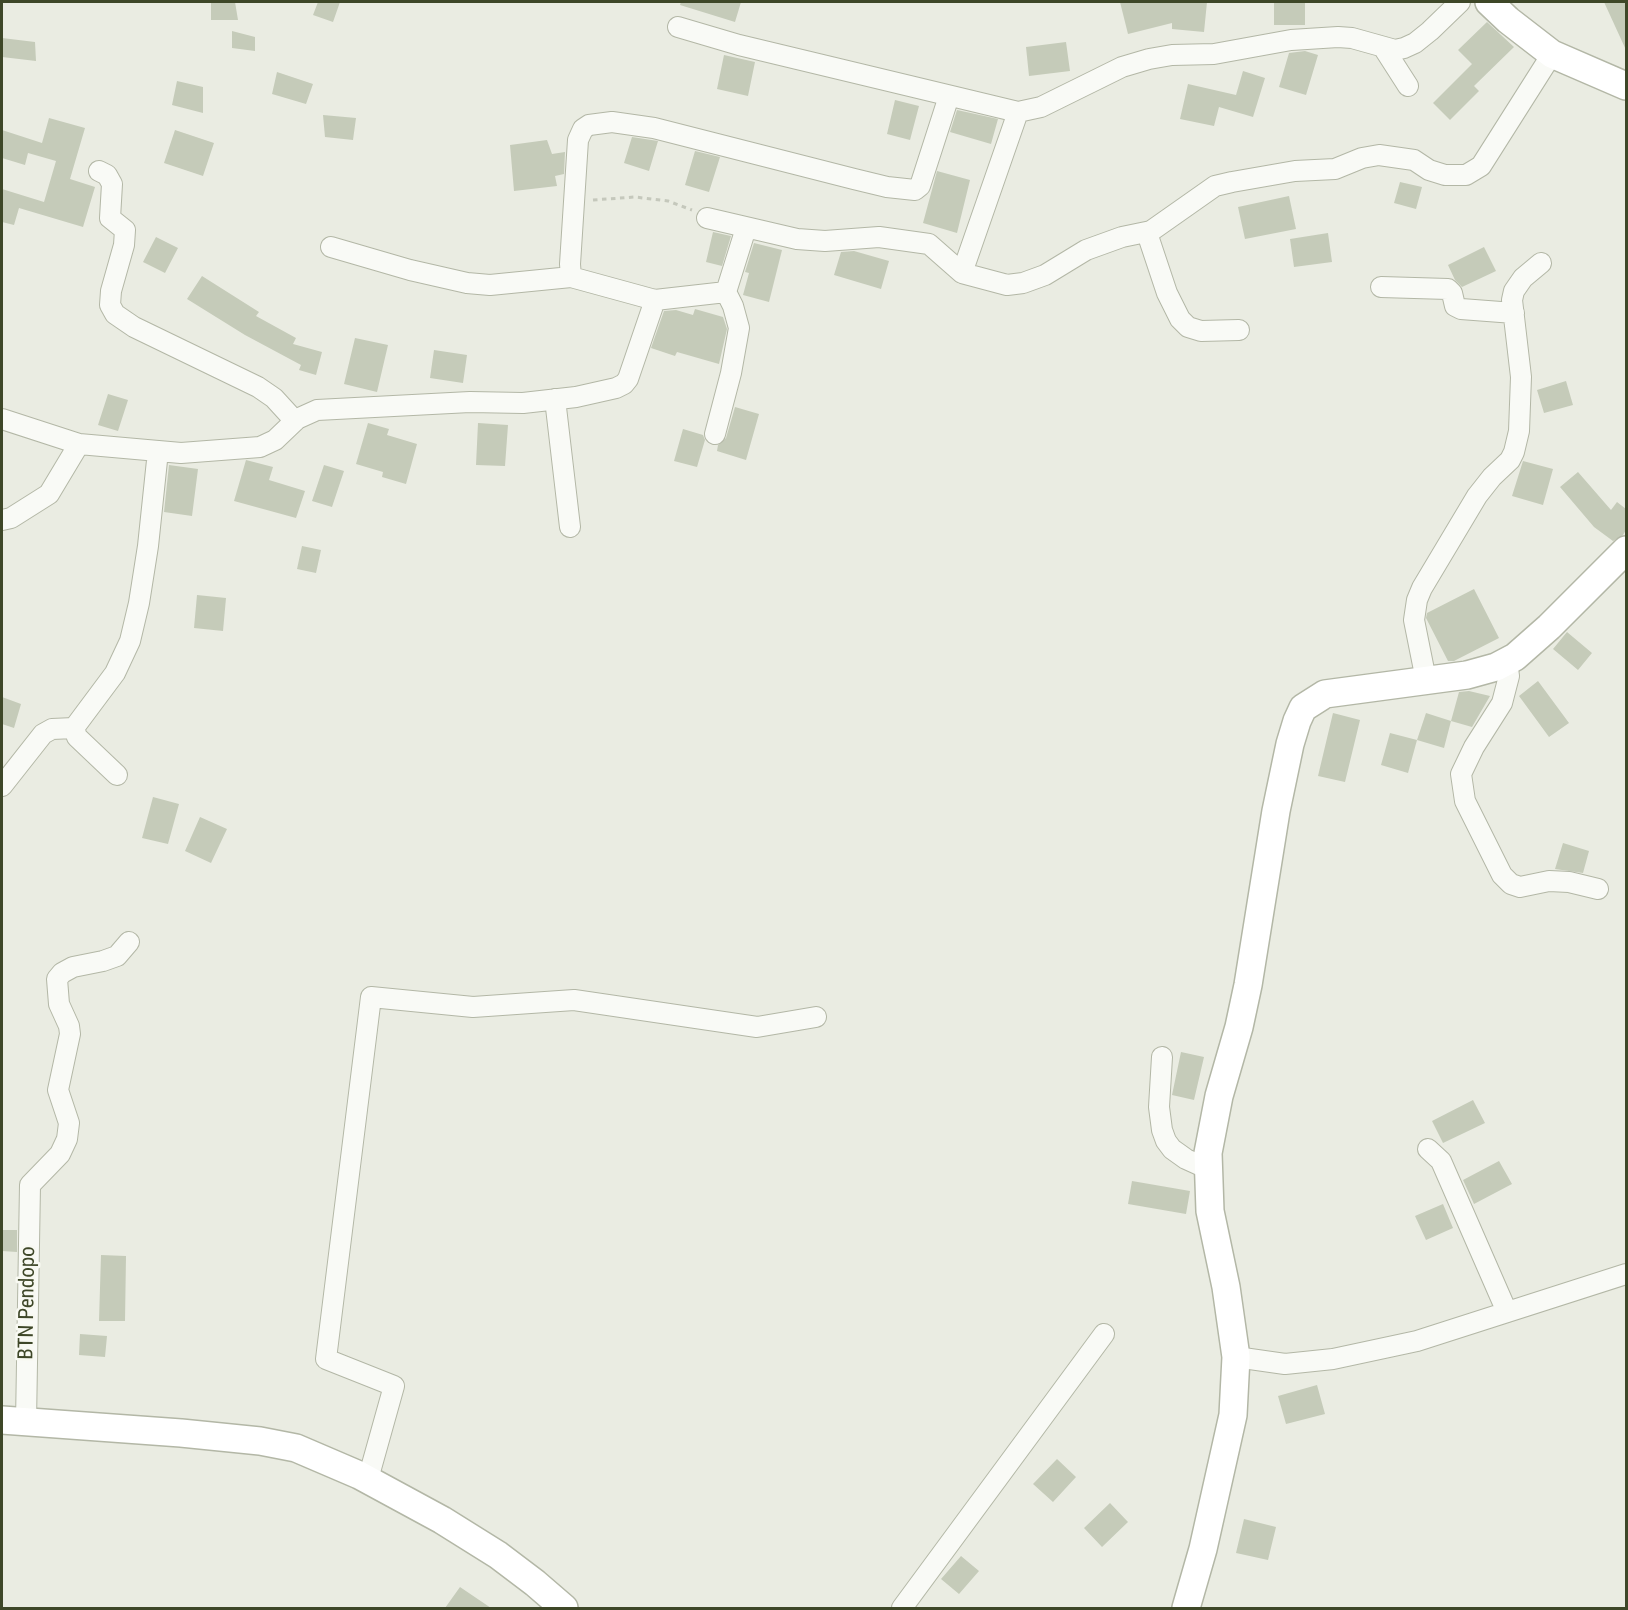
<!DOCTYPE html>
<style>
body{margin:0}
#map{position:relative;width:1628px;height:1610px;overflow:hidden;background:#eaece2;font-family:"Roboto Condensed",sans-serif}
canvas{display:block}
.frame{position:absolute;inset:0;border:3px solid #3e4728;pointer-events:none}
</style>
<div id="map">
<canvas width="1628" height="1610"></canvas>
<div class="frame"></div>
</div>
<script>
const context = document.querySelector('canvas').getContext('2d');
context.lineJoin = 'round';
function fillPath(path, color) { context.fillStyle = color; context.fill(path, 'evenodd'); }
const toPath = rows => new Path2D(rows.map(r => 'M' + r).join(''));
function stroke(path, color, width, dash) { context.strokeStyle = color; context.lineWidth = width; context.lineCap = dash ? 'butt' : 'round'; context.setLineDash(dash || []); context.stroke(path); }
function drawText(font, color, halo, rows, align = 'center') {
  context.font = font + ' "Roboto Condensed",sans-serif'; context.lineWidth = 5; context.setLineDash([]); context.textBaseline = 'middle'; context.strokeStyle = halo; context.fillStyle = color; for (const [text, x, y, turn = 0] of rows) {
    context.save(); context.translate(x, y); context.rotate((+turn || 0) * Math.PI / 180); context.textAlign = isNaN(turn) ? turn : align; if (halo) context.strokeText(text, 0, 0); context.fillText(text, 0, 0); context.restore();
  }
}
fillPath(toPath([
 [211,2,235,2,238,20,211,20],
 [318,2,340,2,333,22,313,15],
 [681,2,741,2,735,22,680,5],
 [1120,2,1207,2,1204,32,1172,29,1172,23,1128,34],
 [1604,2,1626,2,1626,50],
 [1274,3,1305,3,1305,25,1274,25],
 [1487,22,1514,47,1474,86,1479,91,1450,120,1433,103,1472,64,1458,50],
 [232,31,255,37,255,51,232,48],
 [2,38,35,42,36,61,2,57],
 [1066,42,1070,71,1029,76,1026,47],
 [1305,51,1318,55,1306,95,1279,87,1289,53],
 [724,55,755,62,748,96,717,89],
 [1243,71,1265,78,1253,117,1219,107,1214,126,1180,119,1188,84,1236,95],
 [277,72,313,84,306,104,272,94],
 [177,81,203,87,203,113,172,105],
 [895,100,919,106,910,140,887,134],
 [957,110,998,119,991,144,950,132],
 [323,115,356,118,353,140,325,137],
 [49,118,85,128,70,179,95,187,83,227,19,208,14,225,2,222,2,189,44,202,56,161,28,153,25,165,2,158,2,130,42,143],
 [175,130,214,143,203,176,164,163],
 [632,137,658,141,649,171,624,163],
 [547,140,552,154,565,152,564,174,555,176,557,186,514,191,510,145],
 [695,151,720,157,709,192,685,185],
 [937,171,970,180,957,233,923,223],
 [1400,182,1422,187,1416,209,1394,203],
 [1289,196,1296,229,1245,239,1238,207],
 [713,232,731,236,722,266,706,262],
 [1328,233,1332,262,1294,267,1290,239],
 [156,237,178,248,165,273,143,262],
 [754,243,782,250,769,302,743,295,749,273,745,272],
 [1484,247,1496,271,1462,287,1455,280,1448,265],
 [854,251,889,261,881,289,834,275,841,252],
 [202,276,259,312,256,316,296,338,293,344,322,352,316,375,299,370,301,365,245,335,187,299],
 [695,309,723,317,727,329,719,364,677,352,675,356,651,348,664,311,676,310,693,315],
 [355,338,388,345,377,392,344,384],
 [434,350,467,355,463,383,430,378],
 [1566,381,1573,405,1544,413,1537,390],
 [108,394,128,400,118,431,98,425],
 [735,407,759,414,746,460,717,451,718,445,726,438],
 [368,423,389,429,387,435,417,444,406,484,382,477,383,472,356,464],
 [478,423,508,425,505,466,476,465],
 [683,429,703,435,705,440,697,467,674,461],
 [246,460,273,467,269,480,305,491,296,518,234,501],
 [1523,461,1553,469,1543,505,1512,496],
 [169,465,198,469,192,516,164,512],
 [324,465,344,471,332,507,312,501],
 [1578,472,1611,510,1617,502,1626,509,1626,530,1623,535,1613,541,1594,527,1560,487],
 [302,546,321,550,316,573,297,569],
 [1474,589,1499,638,1454,661,1448,661,1426,618,1427,613],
 [197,595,226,598,223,631,194,628],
 [1567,632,1592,653,1578,670,1553,649],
 [1538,681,1569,723,1549,737,1519,696],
 [1469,691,1490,696,1472,727,1451,721,1459,692],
 [2,697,21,704,14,728,2,724],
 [1333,713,1360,720,1345,782,1318,776],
 [1426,713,1451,721,1444,748,1417,740],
 [1390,733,1417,740,1408,773,1381,765],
 [153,797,179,804,168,844,142,838],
 [200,817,227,829,211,863,185,851],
 [1563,843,1589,851,1583,873,1555,869],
 [1181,1052,1204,1057,1194,1100,1172,1095],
 [1473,1100,1485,1123,1443,1143,1432,1121],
 [1499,1161,1512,1184,1474,1204,1463,1180],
 [1132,1181,1190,1191,1186,1214,1128,1204],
 [1443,1204,1453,1228,1426,1240,1415,1216],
 [2,1230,17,1230,17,1252,2,1251],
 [101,1255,126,1256,125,1321,99,1321],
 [80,1334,107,1336,105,1357,79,1355],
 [1317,1385,1325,1414,1286,1424,1278,1396],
 [1057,1459,1076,1477,1053,1502,1033,1484],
 [1110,1503,1128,1522,1102,1547,1084,1528],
 [1244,1519,1276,1527,1268,1560,1236,1553],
 [961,1556,979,1571,959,1594,941,1579],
 [460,1587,491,1608,445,1608]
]), '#c5cbb9');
const street = toPath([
 [678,27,739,45,1018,112,1041,107,1122,67,1149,59,1172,55,1214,54,1291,40,1338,37,1352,38,1395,50,1404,48,1415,43,1430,31,1460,2],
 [1383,47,1408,86],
 [99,171,107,175,112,184,110,218,125,230,124,245,111,291,110,305,115,314,134,327,258,387,274,398,295,421],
 [707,218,797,239,825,241,879,237,929,244,962,273,1018,112],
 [1147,233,1167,293,1180,319,1188,327,1201,331,1239,330],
 [331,247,410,270,467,283,490,285,571,277],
 [962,273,1007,285,1023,283,1045,275,1086,250,1122,237,1151,231,1215,186,1232,182,1295,171,1335,169,1362,158,1379,155,1414,160,1429,170,1445,175,1466,175,1481,166,1552,54],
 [1381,287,1448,289,1452,293,1455,306,1461,309,1514,313],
 [655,300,571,277,570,264,578,140,583,129,589,125,612,122,654,128,854,179,887,187,915,190,920,186,949,96],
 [555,399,570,527],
 [2,419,79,444,181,453,260,447,275,440,297,419,317,410,470,402,523,403,576,397,616,388,624,384,628,379,655,300,726,292,746,228],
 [715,434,731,373,739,328,733,306,726,292],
 [2,520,11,518,49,494,79,444],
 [1507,661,1509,676,1502,703,1474,747,1461,774,1465,801,1502,875,1511,884,1520,887,1549,881,1569,882,1598,889],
 [1426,680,1414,620,1417,600,1422,588,1477,496,1492,477,1510,460,1514,452,1519,431,1521,377,1512,300,1514,291,1523,278,1541,263],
 [117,775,77,737,74,728,115,673,130,641,139,603,148,546,158,451],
 [2,786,43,734,52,729,74,728],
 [1162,1057,1159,1107,1162,1130,1166,1141,1172,1149,1186,1159,1208,1169],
 [1428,1149,1441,1161,1507,1312],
 [1236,1357,1285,1364,1333,1359,1417,1341,1626,1274],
 [26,1422,30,1185,60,1154,67,1139,69,1123,58,1090,70,1034,69,1026,59,1004,57,979,62,973,73,967,103,961,117,956,129,942],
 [368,1479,394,1386,326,1359,371,997,473,1007,574,1000,757,1027,816,1017],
 [902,1608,1104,1334]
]);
const secondary = toPath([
 [1489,2,1508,20,1552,54,1626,86],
 [2,1420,181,1433,260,1441,296,1448,359,1475,442,1520,498,1555,535,1583,564,1608],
 [1186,1608,1203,1549,1233,1415,1236,1357,1226,1287,1210,1211,1208,1153,1219,1096,1239,1027,1248,985,1276,811,1290,744,1297,721,1303,708,1325,694,1467,675,1496,667,1515,657,1549,627,1626,550]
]);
stroke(street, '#b3b7a6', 22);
stroke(secondary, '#b3b7a6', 30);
stroke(toPath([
 [593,200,635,197,668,201,692,210]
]), '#c5c8bc', 3, [4.5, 4.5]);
stroke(street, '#f9faf6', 20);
stroke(secondary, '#fff', 27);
drawText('21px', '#3e4728', '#f8f9f2', [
 ["BTN Pendopo",28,1303,-89]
]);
</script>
